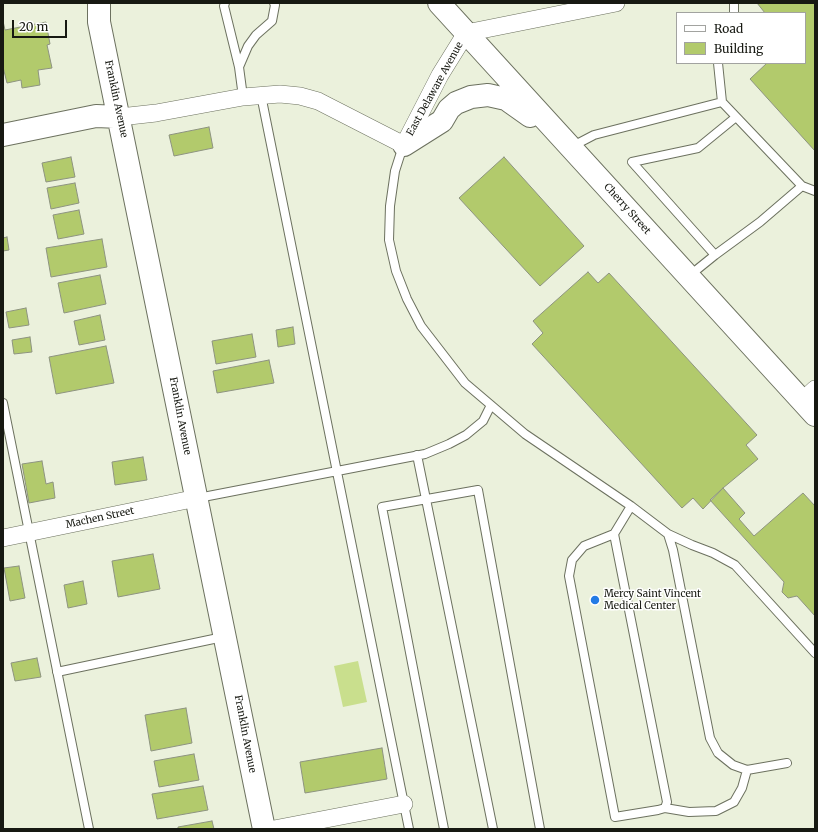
<!DOCTYPE html>
<style>
body{margin:0}
#map{position:relative;width:818px;height:832px;overflow:hidden;background:#ebf1dc;font-family:Merriweather,serif}
canvas{display:block}
.frame{position:absolute;inset:0;border:4px solid #171912;pointer-events:none}
.legend{position:absolute;left:676px;top:12px;width:130px;height:52px;box-sizing:border-box;background:#fff;border:1px solid #a2a3a0;margin:0;padding:5px 7px;list-style:none;font-size:12px;color:#171912}
.legend li{display:flex;align-items:center;gap:8px;height:20px}
.legend b{width:20px;border:1px solid #a2a3a0}
.scale{position:absolute;left:12px;top:20px;width:55px;height:18px;box-sizing:border-box;border:2px solid #171912;border-top:0;padding-left:5px;font-size:12px;line-height:14px;white-space:nowrap;color:#171912;-webkit-text-stroke:3px #fff;paint-order:stroke}
</style>
<div id="map">
<canvas width="818" height="832"></canvas>
<div class="frame"></div>
<ul class="legend">
<li><b style="height:5px;background:#fff"></b>Road</li>
<li><b style="height:11px;background:#b2ca6c"></b>Building</li>
</ul>
<div class="scale">20 m</div>
</div>
<script>
const context = document.querySelector('canvas').getContext('2d');
context.lineJoin = 'round';
function fillPath(path, color) { context.fillStyle = color; context.fill(path, 'evenodd'); }
const toPath = rows => new Path2D(rows.map(r => 'M' + r).join(''));
function stroke(path, color, width, dash) { context.strokeStyle = color; context.lineWidth = width; context.lineCap = dash ? 'butt' : 'round'; context.setLineDash(dash || []); context.stroke(path); }
function drawText(font, color, halo, rows, align = 'center') {
  context.font = font + ' Merriweather,serif'; context.lineWidth = 3; context.setLineDash([]); context.textBaseline = 'middle'; context.strokeStyle = halo; context.fillStyle = color; for (const [text, x, y, turn = 0] of rows) {
    context.save(); context.translate(x, y); context.rotate((+turn || 0) * Math.PI / 180); context.textAlign = isNaN(turn) ? turn : align; if (halo) context.strokeText(text, 0, 0); context.fillText(text, 0, 0); context.restore();
  }
}
fillPath(toPath([
 [358,661,367,702,343,707,334,666]
]), '#c9df8d');
const building = toPath([
 [757,3,815,3,815,151,750,79,767,63,805,63,805,13,765,13,757,3],
 [3,21,5,30,46,22,50,44,47,45,52,68,38,70,40,85,22,88,21,80,7,83,3,67,3,21],
 [209,127,213,148,174,156,169,135,209,127],
 [71,157,75,177,46,182,42,163,71,157],
 [504,157,584,246,540,286,459,198,504,157],
 [75,183,79,203,51,209,47,188,75,183],
 [79,210,84,234,58,239,53,215,79,210],
 [7,237,9,250,3,251,3,238,7,237],
 [102,239,107,267,51,277,46,248,102,239],
 [588,272,598,283,609,273,757,435,746,445,758,459,723,488,703,509,693,498,682,508,532,344,543,333,533,321,588,272],
 [100,275,106,304,64,313,58,283,100,275],
 [26,308,29,325,9,328,6,312,26,308],
 [100,315,105,340,79,345,74,321,100,315],
 [293,327,295,344,278,347,276,330,293,327],
 [252,334,256,357,216,364,212,341,252,334],
 [30,337,32,352,14,354,12,340,30,337],
 [106,346,114,383,56,394,49,357,106,346],
 [269,360,274,383,217,393,213,371,269,360],
 [143,457,147,480,115,485,112,462,143,457],
 [42,461,46,484,53,482,55,498,29,503,22,464,42,461],
 [723,488,745,513,739,519,754,536,803,493,815,506,815,616,797,596,788,598,782,592,784,582,710,500,723,488],
 [153,554,160,589,118,597,112,561,153,554],
 [19,566,25,598,10,601,4,568,19,566],
 [83,581,87,604,68,608,64,585,83,581],
 [37,658,41,677,15,681,11,663,37,658],
 [186,708,192,743,151,751,145,715,186,708],
 [382,748,387,779,305,793,300,762,382,748],
 [194,754,199,780,159,787,154,761,194,754],
 [203,786,208,810,157,819,152,794,203,786],
 [212,821,214,829,178,829,178,827,212,821]
]);
fillPath(building, '#b2ca6c');
stroke(building, '#8d9380', 1);
const lane = toPath([
 [225,3,224,6,239,67,248,46,256,35,272,21,275,5,274,3],
 [734,3,734,13],
 [239,67,243,97],
 [261,95,409,829],
 [722,102,802,186,760,222,715,255,632,162,698,148,736,117],
 [403,146,395,171,390,206,389,240,396,271,407,299,421,326,465,383,525,434,631,506,668,534],
 [571,147,594,135,722,102,718,63],
 [802,186,815,191],
 [689,276,715,255],
 [3,403,89,829],
 [417,455,493,829],
 [198,498,425,454,449,444,466,435,483,421,491,405],
 [614,534,584,546,572,560,569,576,615,817,658,810,665,808,667,802,614,534,631,506],
 [57,672,223,637],
 [787,763,747,770,733,765,718,753,710,738,673,550,668,534,692,545,713,553,735,565,815,653],
 [665,808,689,812,716,811,734,802,742,788,747,770],
 [444,829,382,507,478,490,540,829]
]);
const street = toPath([
 [120,117,156,113,243,97,280,94,300,96,318,101,404,145,440,75,466,33,616,3],
 [802,401,815,389],
 [3,538,197,498],
 [274,829,404,804]
]);
const secondary = toPath([
 [99,3,99,22,264,829],
 [439,3,815,415],
 [3,135,96,116,120,117],
 [404,145,442,121,449,109,456,103,471,97,488,95,506,99,530,116]
]);
stroke(lane, '#6c715f', 10);
stroke(street, '#6c715f', 18);
stroke(secondary, '#6c715f', 24);
stroke(lane, '#fff', 8);
stroke(street, '#fff', 17);
stroke(secondary, '#fff', 22);
for (const [x, y, r, color] of [
 [595,600,5,"#237be5"]
]) { const dot = new Path2D(); dot.arc(x, y, r, 0, 2 * Math.PI); context.fillStyle = color; context.fill(dot); stroke(dot, '#fff', 1.5); }
drawText('10px', '#171912', '#fff', [
 ["East Delaware Avenue",435,89,-61],
 ["Franklin Avenue",116,99,78],
 ["Cherry Street",627,209,48],
 ["Franklin Avenue",180,416,79],
 ["Machen Street",100,518,-12],
 ["Franklin Avenue",245,734,79]
]);
drawText('10px', '#171912', '#fff', [
 ["Mercy Saint Vincent",604,594],
 ["Medical Center",604,606]
], 'left');
</script>
